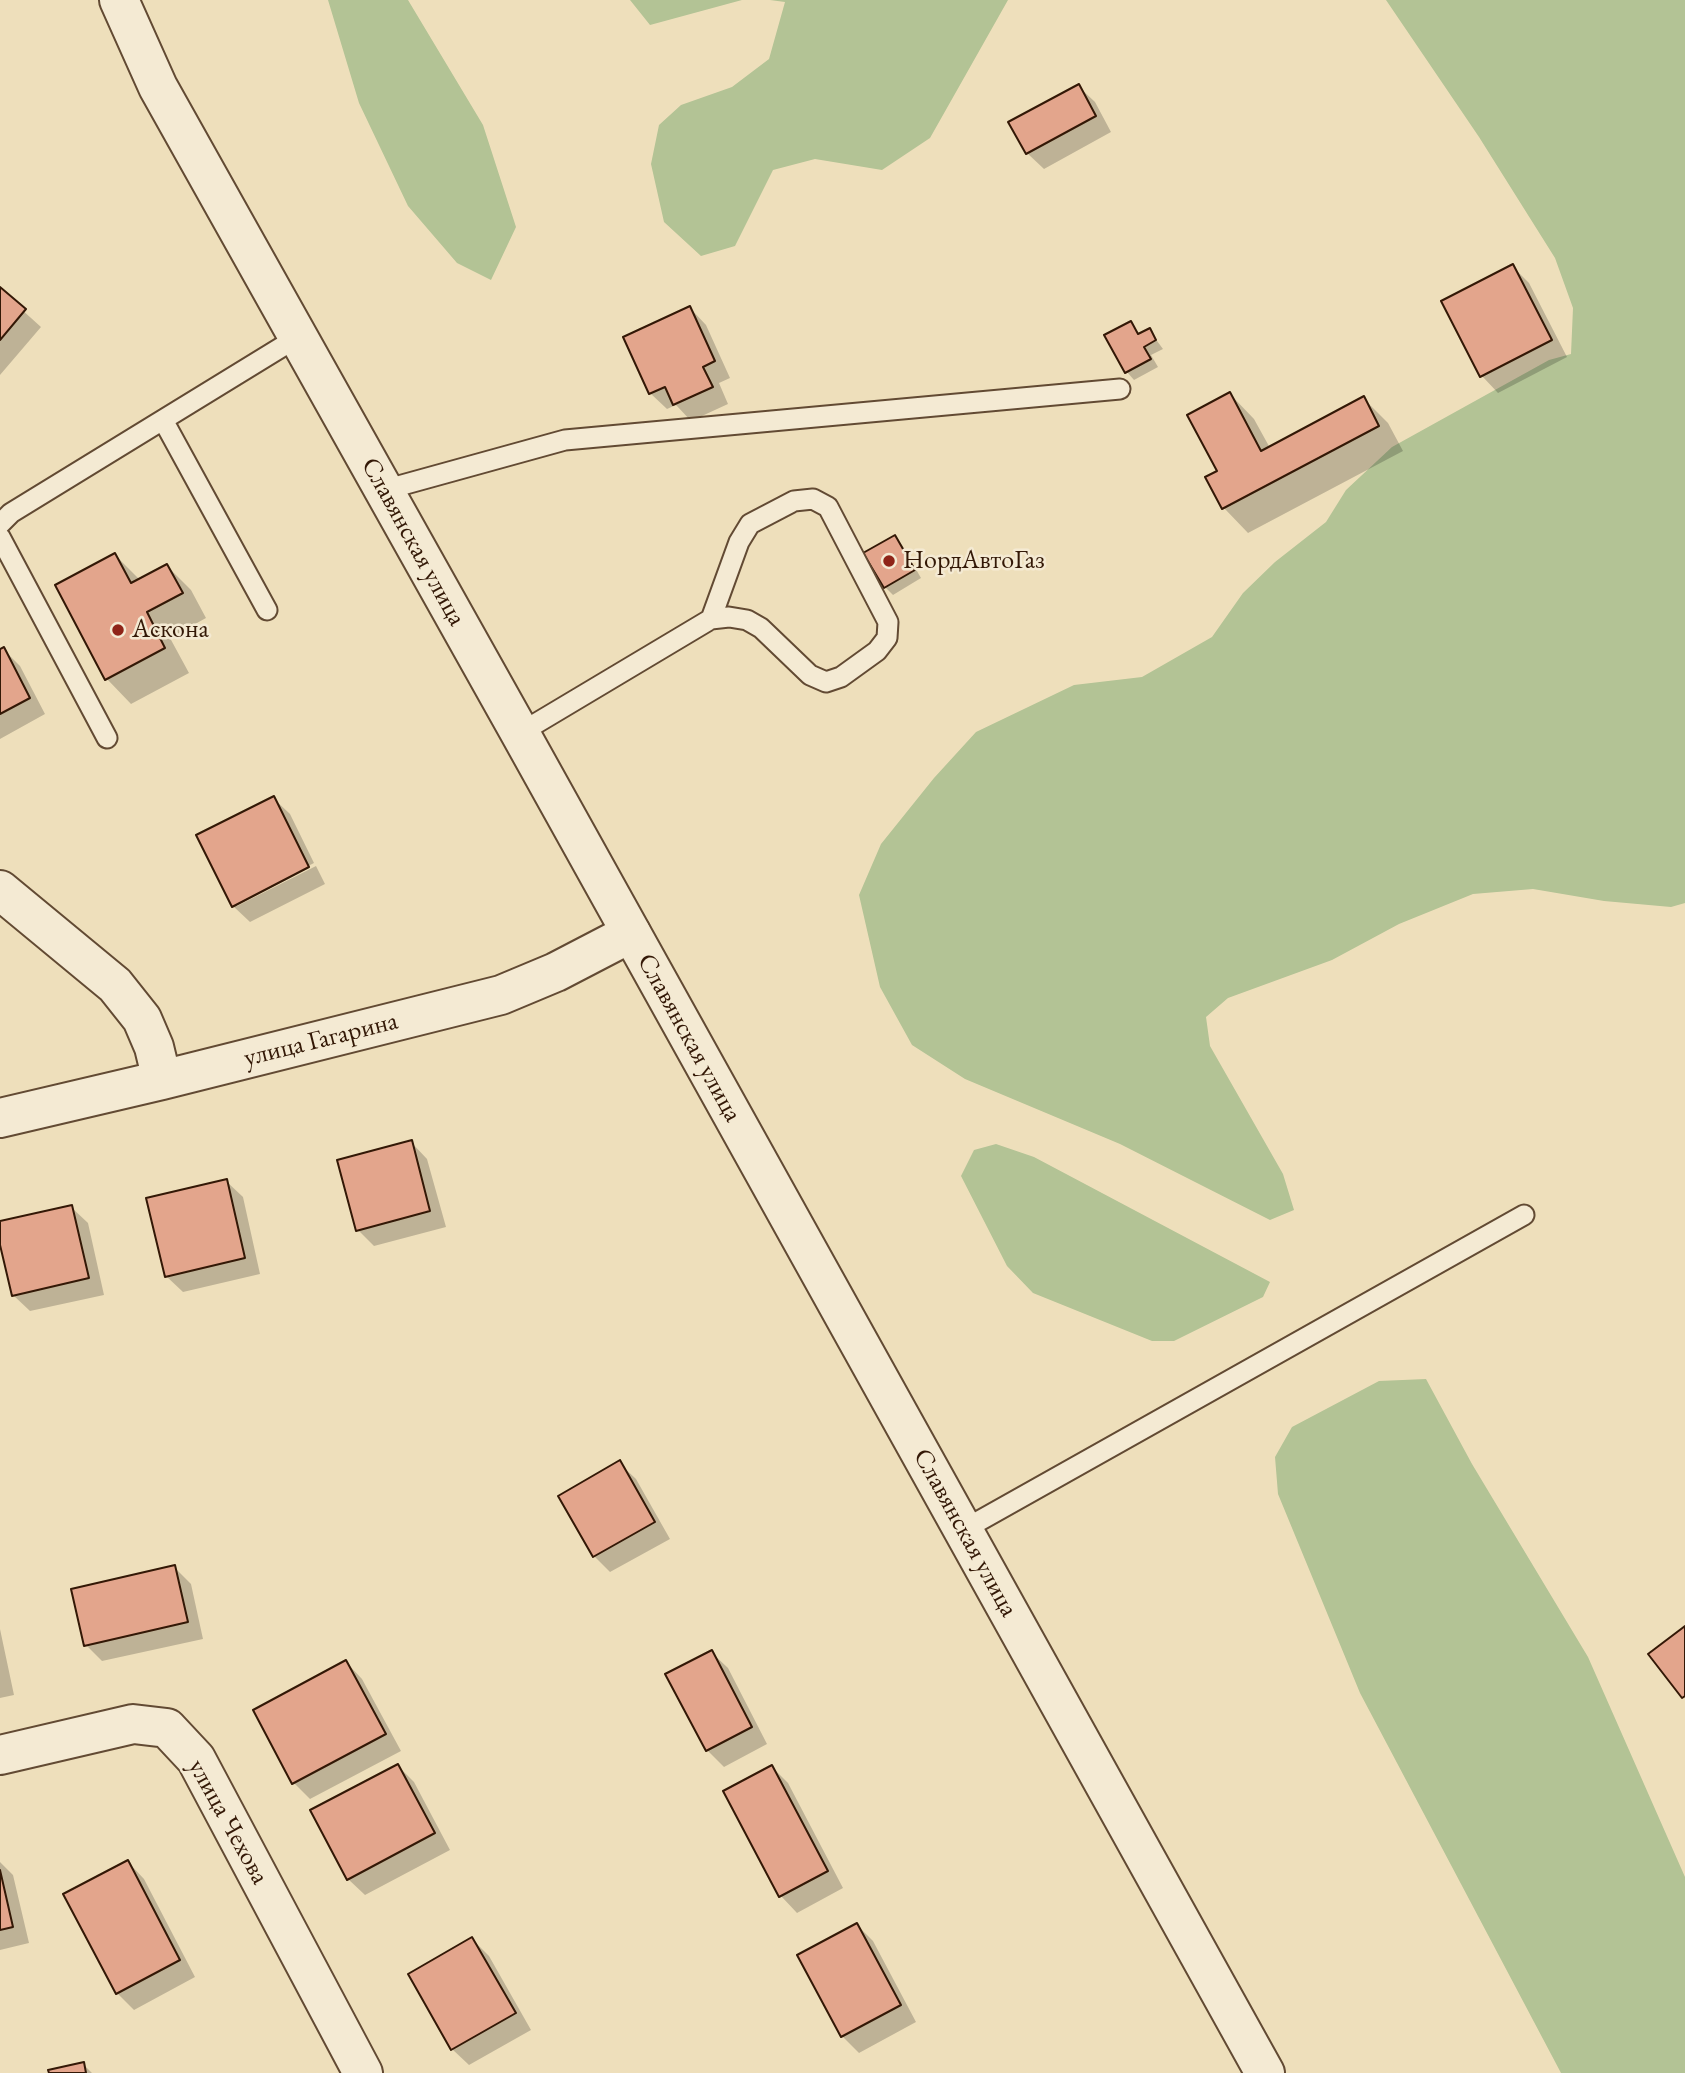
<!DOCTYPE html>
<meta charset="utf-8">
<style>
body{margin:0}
canvas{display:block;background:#eedfbb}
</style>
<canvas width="1685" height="2073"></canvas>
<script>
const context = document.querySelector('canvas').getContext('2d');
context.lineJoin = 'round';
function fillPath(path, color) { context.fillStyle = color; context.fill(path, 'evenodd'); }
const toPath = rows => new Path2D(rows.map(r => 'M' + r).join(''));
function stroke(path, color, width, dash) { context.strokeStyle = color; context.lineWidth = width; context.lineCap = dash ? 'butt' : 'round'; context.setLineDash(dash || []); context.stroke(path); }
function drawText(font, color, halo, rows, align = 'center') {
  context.font = font + ' "EB Garamond",serif'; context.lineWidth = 5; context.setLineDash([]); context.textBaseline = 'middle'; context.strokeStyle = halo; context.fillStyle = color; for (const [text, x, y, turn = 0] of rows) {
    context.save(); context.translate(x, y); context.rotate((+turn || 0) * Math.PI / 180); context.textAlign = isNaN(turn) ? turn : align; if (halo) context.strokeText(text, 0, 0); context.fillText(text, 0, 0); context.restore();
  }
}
fillPath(toPath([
 [328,0,408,0,483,125,516,227,491,280,457,263,408,206,359,103],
 [630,0,742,0,650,25],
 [770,0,1008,0,930,138,882,170,815,159,773,170,735,246,701,256,664,222,651,164,659,125,681,105,732,87,769,59,785,2],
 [1386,0,1685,0,1685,903,1671,907,1604,901,1533,889,1473,894,1399,924,1332,960,1228,998,1206,1017,1210,1046,1283,1174,1294,1210,1270,1220,1120,1144,965,1079,912,1045,880,987,859,895,881,844,934,778,976,732,1074,685,1142,677,1212,637,1243,593,1275,562,1326,522,1346,490,1392,447,1549,360,1571,354,1573,308,1555,258,1479,137],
 [996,1144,1034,1157,1270,1282,1263,1297,1174,1341,1152,1341,1033,1293,1007,1266,961,1176,974,1150],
 [1426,1379,1472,1464,1588,1657,1685,1877,1685,2073,1561,2073,1360,1693,1278,1494,1275,1457,1292,1427,1379,1381]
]), '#b3c395');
fillPath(toPath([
 [1078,86,1095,102,1111,132,1044,169,1027,153],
 [1512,266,1529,283,1567,357,1498,393,1482,376,1444,301],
 [0,290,41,327,0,375],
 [690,308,706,325,730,378,719,383,728,404,691,421,676,405,667,409,650,393],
 [1130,323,1140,335,1149,330,1163,349,1151,355,1158,367,1134,380,1127,372,1107,336],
 [1230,394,1254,419,1270,448,1363,398,1388,423,1403,451,1248,533,1224,508,1208,478,1219,471],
 [895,537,902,545,921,578,893,595,885,587],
 [115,555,140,580,167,566,191,590,206,618,170,638,189,673,131,704,107,679,57,586],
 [3,649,20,666,45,714,0,739,0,651],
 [273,798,290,814,314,863,237,902,237,906,316,866,325,884,250,922,233,906],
 [411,1142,427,1159,446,1227,374,1246,358,1230],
 [226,1181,243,1197,260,1274,183,1292,166,1276],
 [71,1207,88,1223,104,1295,30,1311,13,1295,0,1237,0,1223],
 [619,1463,636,1479,670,1539,610,1572,594,1556],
 [174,1567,191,1584,203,1639,102,1661,86,1645],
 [0,1629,14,1695,0,1698],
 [711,1652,728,1668,767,1744,724,1767,707,1750,668,1675],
 [346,1662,362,1679,401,1751,310,1799,294,1783],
 [398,1766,414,1782,450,1850,365,1895,348,1879],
 [772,1767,788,1783,843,1888,797,1913,781,1896,725,1792],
 [0,1862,13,1875,29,1943,0,1950],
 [128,1862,144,1879,195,1977,134,2010,117,1993],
 [857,1925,873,1941,916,2022,859,2053,842,2036],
 [472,1939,489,1956,531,2030,469,2065,452,2049],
 [83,2064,92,2073,50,2073]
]), '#0003');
const building = toPath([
 [1079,84,1096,116,1026,154,1008,122,1079,84],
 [1513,264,1552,340,1480,377,1441,301,1513,264],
 [0,287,26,309,0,340,0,287],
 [690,306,715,361,703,367,713,387,673,405,665,387,649,394,623,337,690,306],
 [1131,321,1138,334,1150,328,1156,340,1144,347,1151,359,1125,373,1104,335,1131,321],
 [1230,392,1261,451,1364,396,1379,426,1222,509,1205,477,1217,471,1187,415,1230,392],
 [895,535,915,570,884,588,863,553,895,535],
 [115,553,131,583,167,564,183,593,147,612,165,648,105,680,55,585,115,553],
 [4,647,30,698,0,714,0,649,4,647],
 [274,796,309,867,232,907,196,835,274,796],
 [412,1140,430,1211,356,1231,337,1160,412,1140],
 [227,1179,245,1258,165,1277,146,1198,227,1179],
 [72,1205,89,1278,12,1296,0,1245,0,1221,72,1205],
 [620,1460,655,1522,593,1557,558,1496,620,1460],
 [175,1565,188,1622,84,1646,71,1589,175,1565],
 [1685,1626,1685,1696,1682,1698,1648,1654,1685,1626],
 [712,1650,752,1727,706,1751,665,1674,712,1650],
 [346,1660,386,1734,292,1784,253,1710,346,1660],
 [398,1764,435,1833,347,1880,310,1810,398,1764],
 [772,1765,828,1871,779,1897,723,1791,772,1765],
 [128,1860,180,1960,116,1994,63,1894,128,1860],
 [0,1870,13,1927,0,1930,0,1870],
 [857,1923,901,2005,841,2037,797,1955,857,1923],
 [472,1937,516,2013,451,2050,408,1974,472,1937],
 [84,2062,86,2073,49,2073,48,2070,84,2062]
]);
fillPath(building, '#e3a58c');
stroke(building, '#331806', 2);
const service = toPath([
 [163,420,267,610],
 [384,490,565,440,1120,389],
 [0,524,11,513,298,337],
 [0,537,107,738],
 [520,733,711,619,729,617,747,620,761,628,810,675,826,682,841,677,877,651,887,638,888,622,828,507,813,499,794,501,750,524,739,542,711,619],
 [963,1530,1524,1215]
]);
const minor = toPath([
 [0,890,115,985,142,1019,154,1047,162,1080],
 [0,1118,162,1080,501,995,556,972,631,933],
 [0,1755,133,1724,167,1728,196,1759,363,2073]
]);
const tertiary = toPath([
 [119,0,158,87,520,733,1265,2073]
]);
stroke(service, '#624a33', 23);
stroke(minor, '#624a33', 42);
stroke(tertiary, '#624a33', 42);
stroke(service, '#f4ead3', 19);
stroke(minor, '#f4ead3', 38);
stroke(tertiary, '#f4ead3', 38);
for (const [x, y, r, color] of [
 [889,561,7,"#8f2418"],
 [118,630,7,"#8f2418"]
]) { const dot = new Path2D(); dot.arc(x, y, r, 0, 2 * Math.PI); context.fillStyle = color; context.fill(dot); stroke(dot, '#f4ead3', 2.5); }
drawText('26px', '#331806', '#f4ead3', [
 ["Славянская улица",413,542,61],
 ["Славянская улица",689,1038,61],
 ["улица Гагарина",321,1040,-14],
 ["Славянская улица",965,1533,61],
 ["улица Чехова",228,1822,61]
]);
drawText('26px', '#331806', '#f4ead3', [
 ["НордАвтоГаз",903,561],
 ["Аскона",132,630]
], 'left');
</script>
